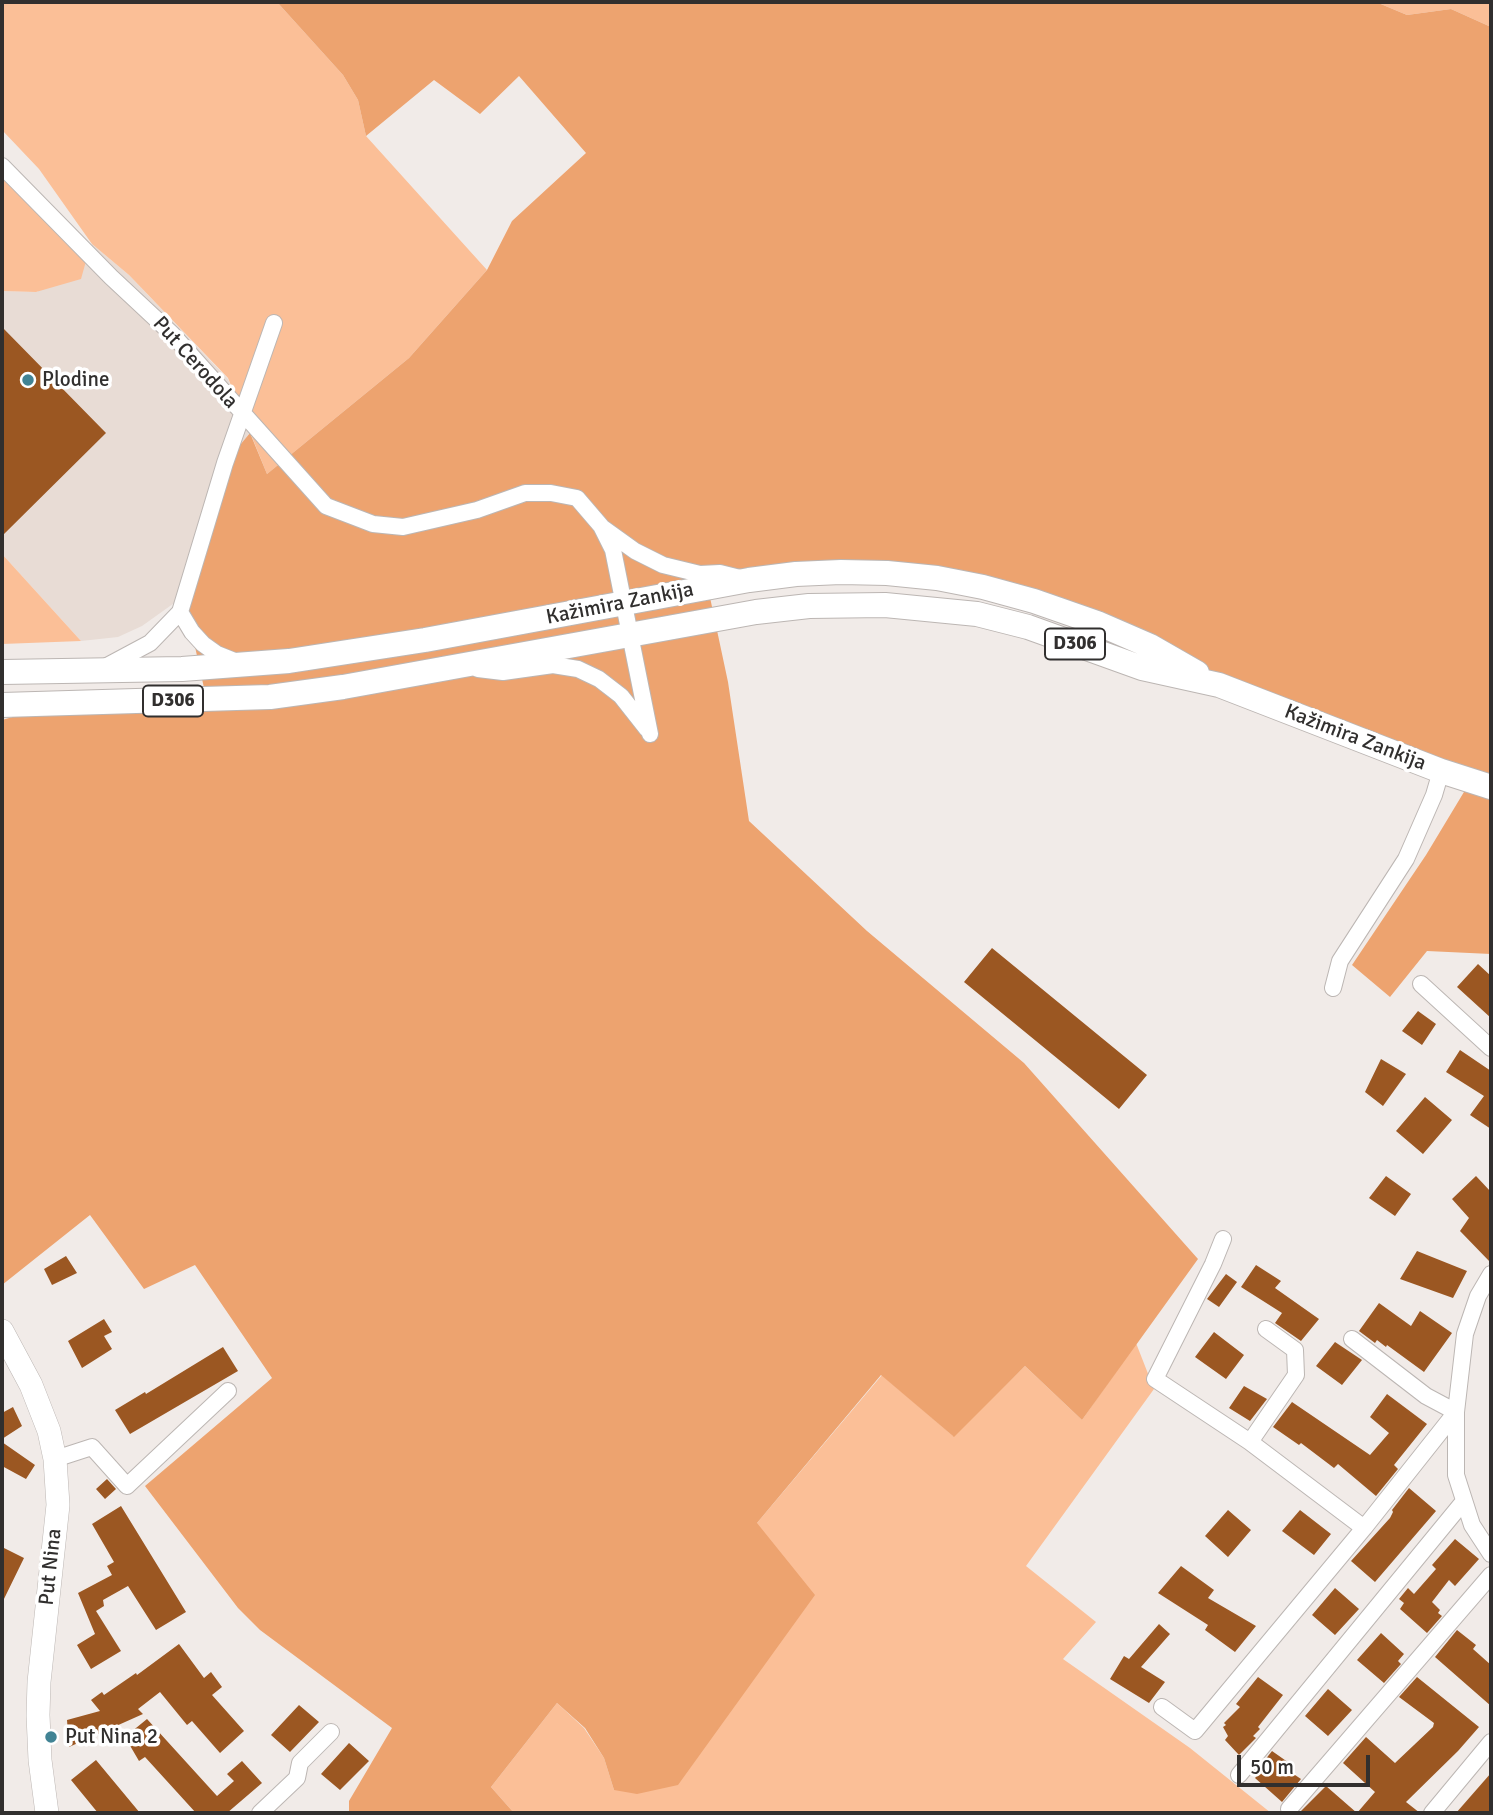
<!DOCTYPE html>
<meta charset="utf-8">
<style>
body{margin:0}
#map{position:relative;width:1493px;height:1815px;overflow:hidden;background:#f1ebe8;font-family:Signika,sans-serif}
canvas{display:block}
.frame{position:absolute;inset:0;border:4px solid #312f2e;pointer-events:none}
.scale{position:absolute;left:1237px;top:1755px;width:133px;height:32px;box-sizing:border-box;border:4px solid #312f2e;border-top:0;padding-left:9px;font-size:21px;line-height:24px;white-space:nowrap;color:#312f2e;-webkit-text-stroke:5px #fff;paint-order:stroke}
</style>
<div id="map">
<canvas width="1493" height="1815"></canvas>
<div class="frame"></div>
<div class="scale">50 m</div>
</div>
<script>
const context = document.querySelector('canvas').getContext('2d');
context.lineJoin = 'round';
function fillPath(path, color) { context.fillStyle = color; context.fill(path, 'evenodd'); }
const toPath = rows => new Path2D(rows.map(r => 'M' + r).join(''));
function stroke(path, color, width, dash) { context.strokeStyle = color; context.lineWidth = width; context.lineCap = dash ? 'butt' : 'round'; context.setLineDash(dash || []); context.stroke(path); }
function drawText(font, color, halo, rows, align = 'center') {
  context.font = font + ' Signika,sans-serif'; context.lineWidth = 7; context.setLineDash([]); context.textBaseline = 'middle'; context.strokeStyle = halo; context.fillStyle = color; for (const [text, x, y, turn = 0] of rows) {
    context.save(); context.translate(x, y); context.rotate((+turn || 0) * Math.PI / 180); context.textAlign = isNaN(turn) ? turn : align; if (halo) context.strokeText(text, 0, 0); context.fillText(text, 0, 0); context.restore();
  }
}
fillPath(toPath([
 [92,244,129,275,228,379,250,433,225,463,184,596,142,626,118,637,81,641,2,554,2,291,37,292,88,254]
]), '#e8dcd5');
fillPath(toPath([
 [2,2,277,2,343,75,358,100,366,136,487,270,409,358,267,474,228,378,129,275,92,244,39,169,2,130],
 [1376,2,1491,2,1491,27,1451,9,1407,15],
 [2,175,10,186,88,254,81,279,36,292,2,291],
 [2,554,81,641,2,644],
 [1136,1343,1154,1389,1026,1566,1096,1622,1063,1659,1190,1748,1271,1813,514,1813,491,1787,557,1703,584,1728,604,1758,614,1790,757,1523,882,1375,953,1436,1025,1366,1082,1420]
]), '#fbbf97');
fillPath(toPath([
 [277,2,1376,2,1407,15,1451,9,1491,27,1491,954,1427,951,1390,997,1352,965,1426,855,1470,782,1150,646,937,578,708,588,728,682,749,821,867,931,1024,1063,1198,1259,1082,1420,1025,1366,954,1437,881,1375,757,1523,815,1595,678,1785,637,1794,614,1790,604,1758,585,1728,557,1703,491,1787,514,1813,349,1813,349,1801,392,1728,260,1630,238,1608,145,1486,272,1378,195,1265,144,1289,90,1215,2,1285,2,720,38,710,209,711,184,596,225,463,250,433,267,474,409,358,487,270,512,221,586,153,519,76,480,114,434,80,366,136,358,100,343,75]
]), '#eda36f');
fillPath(toPath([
 [2,327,106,433,2,536],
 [992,948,1147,1075,1119,1109,964,982],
 [1478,964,1491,976,1491,1018,1457,987],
 [1418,1011,1436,1024,1422,1045,1402,1031],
 [1460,1050,1491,1071,1491,1129,1470,1115,1484,1096,1446,1072],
 [1381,1059,1406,1074,1383,1106,1365,1092],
 [1425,1097,1452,1120,1423,1154,1396,1131],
 [1386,1176,1411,1194,1395,1216,1369,1198],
 [1476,1176,1491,1192,1491,1263,1460,1231,1469,1218,1452,1199],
 [1417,1251,1467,1271,1453,1298,1400,1279],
 [66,1256,77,1273,52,1285,44,1269],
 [1256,1265,1281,1281,1275,1288,1319,1319,1301,1341,1275,1323,1282,1313,1241,1287],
 [1226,1274,1237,1282,1219,1307,1207,1299],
 [1379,1303,1411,1326,1420,1311,1452,1333,1424,1372,1387,1345,1386,1347,1377,1340,1375,1343,1359,1331],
 [104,1319,112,1332,104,1336,112,1349,82,1368,68,1341],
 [1214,1332,1244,1355,1226,1379,1195,1357],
 [1335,1342,1362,1360,1342,1385,1316,1366],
 [223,1347,238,1371,130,1434,115,1410,145,1392,146,1394],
 [1244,1386,1267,1399,1250,1421,1229,1408],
 [1387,1394,1427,1424,1394,1465,1398,1469,1376,1496,1338,1464,1334,1468,1301,1443,1299,1445,1273,1427,1292,1402,1370,1455,1389,1433,1370,1417],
 [13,1407,22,1426,2,1439,2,1413],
 [2,1442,35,1465,26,1479,2,1466],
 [107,1479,116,1489,105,1499,96,1489],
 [1409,1488,1436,1511,1375,1582,1351,1561,1390,1518,1393,1512,1392,1510],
 [121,1506,186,1612,156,1630,128,1586,103,1600,104,1606,96,1611,121,1651,91,1669,77,1645,95,1634,78,1593,112,1575,107,1566,114,1562,92,1524],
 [1228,1510,1251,1530,1228,1557,1205,1536],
 [1300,1510,1331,1534,1314,1555,1282,1531],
 [1455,1539,1479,1559,1455,1586,1449,1580,1432,1602,1440,1610,1438,1613,1442,1616,1427,1633,1400,1609,1404,1603,1399,1599,1408,1588,1414,1594,1436,1569,1432,1565],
 [2,1547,24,1558,2,1603],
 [1181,1566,1214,1590,1208,1598,1256,1626,1235,1652,1205,1630,1208,1625,1158,1593],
 [1335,1588,1359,1609,1335,1635,1312,1615],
 [1159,1624,1170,1634,1141,1667,1165,1682,1149,1703,1110,1679,1124,1656,1129,1659],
 [1457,1630,1476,1645,1473,1649,1491,1665,1491,1706,1435,1657],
 [1381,1633,1404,1654,1398,1661,1401,1664,1384,1683,1357,1660],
 [179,1644,204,1678,211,1672,222,1687,212,1695,244,1731,220,1753,192,1721,187,1725,160,1692,138,1709,143,1714,69,1747,67,1720,100,1711,91,1700,102,1692,104,1695,136,1673,137,1675],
 [1258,1677,1283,1695,1258,1727,1260,1729,1253,1736,1256,1738,1239,1755,1225,1740,1228,1736,1223,1727,1226,1725,1224,1723,1240,1707,1236,1704],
 [1417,1677,1479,1727,1458,1751,1406,1802,1420,1813,1304,1813,1301,1811,1326,1786,1357,1813,1375,1792,1343,1763,1366,1737,1395,1763,1433,1727,1434,1723,1399,1697],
 [1328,1689,1352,1710,1328,1736,1305,1716],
 [299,1705,319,1722,290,1752,271,1735],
 [147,1719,217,1796,234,1781,227,1774,242,1761,262,1783,227,1813,196,1813,145,1757,139,1761,125,1737],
 [349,1743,369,1761,340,1790,321,1774],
 [1272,1751,1292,1765,1289,1771,1301,1779,1282,1802,1255,1778,1264,1768,1261,1765],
 [96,1760,140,1813,98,1813,71,1780],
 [1491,1773,1491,1813,1456,1813]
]), '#9b5722');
const street = toPath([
 [2,166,111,277,172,334,326,506,373,524,403,527,477,510,525,493,551,493,577,498,601,526,613,550,650,734],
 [603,528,635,551,663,565,700,574,720,573,740,578],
 [180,612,225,463,274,323],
 [180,612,192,632,203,644,217,654,237,662],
 [107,666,150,643,180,612],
 [478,669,503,672,553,665,578,669,599,679,621,696,647,729],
 [1421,984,1491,1048],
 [1333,988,1340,961,1406,859,1434,795,1441,771],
 [1223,1239,1213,1264,1155,1379,1250,1442],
 [1491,1274,1478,1296,1465,1334,1456,1412,1456,1475,1472,1525,1491,1554],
 [1266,1329,1295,1350,1296,1375,1250,1442,1364,1528],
 [55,1459,92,1447,127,1486,228,1391],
 [1162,1707,1195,1731,1364,1528,1456,1412,1426,1396,1352,1339],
 [1239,1775,1464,1501],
 [1289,1809,1491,1575],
 [260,1813,297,1778,300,1763,331,1732],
 [1432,1813,1491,1742]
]);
const secondary = toPath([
 [2,1331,31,1385,49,1431,55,1459,58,1505,39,1682,38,1715,40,1760,47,1813]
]);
const primary = toPath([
 [2,672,182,669,289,661,425,640,749,580,796,574,841,572,887,573,937,578,983,587,1034,601,1097,623,1150,646,1197,673],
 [2,705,270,697,343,687,756,612,809,606,885,605,977,614,1028,627,1142,668,1219,685,1441,771,1491,787]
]);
stroke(street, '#bcb6b3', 18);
stroke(secondary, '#bcb6b3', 24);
stroke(primary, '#bcb6b3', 26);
stroke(street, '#fff', 16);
stroke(secondary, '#fff', 23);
stroke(primary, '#fff', 24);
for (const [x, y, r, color] of [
 [28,380,7,"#418394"],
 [51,1737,7,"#418394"]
]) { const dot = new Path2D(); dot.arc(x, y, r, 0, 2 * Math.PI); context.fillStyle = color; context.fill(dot); stroke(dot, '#fff', 2.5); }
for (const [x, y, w] of [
 [1075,644,60],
 [173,701,60]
]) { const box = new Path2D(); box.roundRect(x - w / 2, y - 15.5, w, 31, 5); context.fillStyle = '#fff'; context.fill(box); stroke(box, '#312f2e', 2); }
drawText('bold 19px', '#312f2e', null, [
 ["D306",1075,644],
 ["D306",173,701]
]);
drawText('21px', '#312f2e', '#fff', [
 ["Put Cerodola",195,363,48],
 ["Kažimira Zankija",620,604,-11],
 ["Kažimira Zankija",1355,738,21],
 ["Put Nina",51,1567,-84]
]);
drawText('21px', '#312f2e', '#fff', [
 ["Plodine",42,380],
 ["Put Nina 2",65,1737]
], 'left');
</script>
